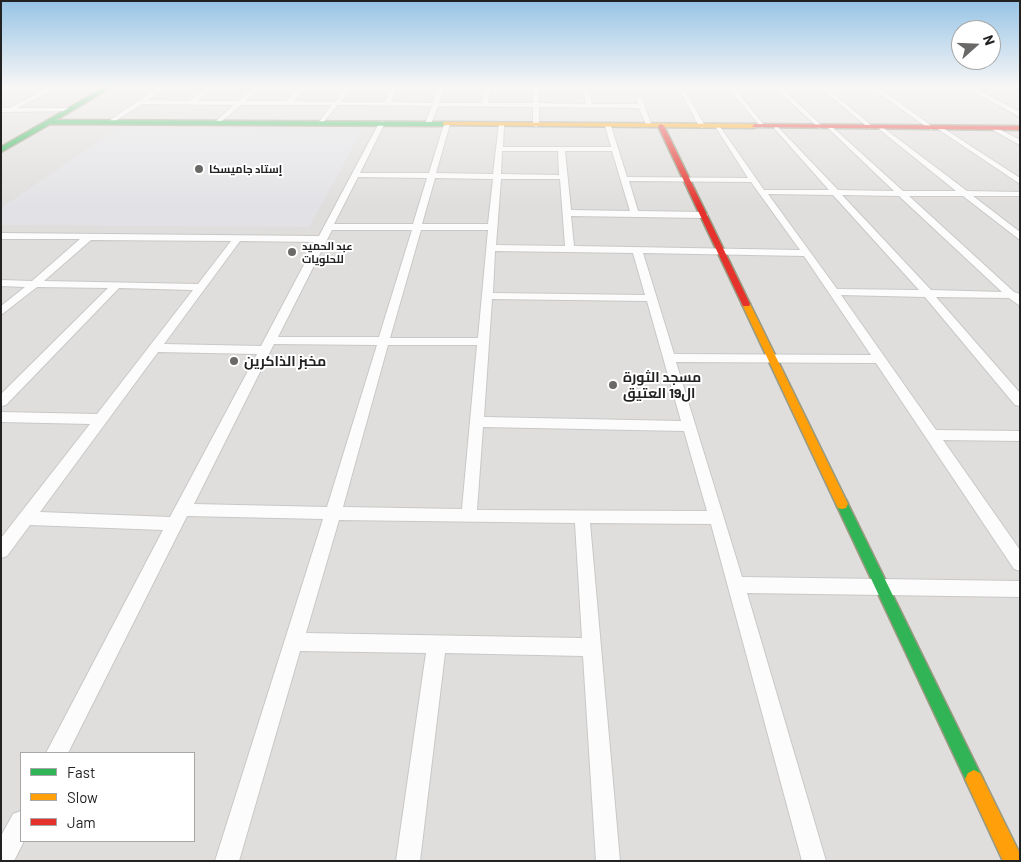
<!DOCTYPE html>
<meta charset="utf-8">
<style>
body{margin:0}
#map{position:relative;width:1021px;height:862px;overflow:hidden;background:#f0eeeb;font-family:Barlow,sans-serif}
canvas{display:block}
.frame{position:absolute;inset:0;border:2px solid #222;pointer-events:none}
.legend{position:absolute;left:20px;top:752px;width:175px;height:90px;box-sizing:border-box;background:#fff;border:1px solid #a7a7a7;margin:0;padding:6px 9px;list-style:none;font-size:15px;color:#222}
.legend li{display:flex;align-items:center;gap:10px;height:25px}
.legend b{width:25px;border:1px solid #a7a7a7}
.north{position:absolute;left:951px;top:20px;width:50px;height:50px;box-sizing:border-box;background:#fff;border:1px solid #a7a7a7;border-radius:50%;rotate:70deg;font-size:14px;font-weight:700;line-height:20px;text-align:center;color:#222}
.north::after{content:'';display:block;margin:auto;width:18px;height:22px;background:#6a6968;clip-path:polygon(50% 0,100% 100%,50% 72%,0 100%)}
</style>
<div id="map">
<canvas width="1021" height="862"></canvas>
<div class="frame"></div>
<ul class="legend">
<li><b style="height:6px;background:#30b455"></b>Fast</li>
<li><b style="height:6px;background:#ff9f0a"></b>Slow</li>
<li><b style="height:6px;background:#e5322d"></b>Jam</li>
</ul>
<div class="north">N</div>
</div>
<script>
const context = document.querySelector('canvas').getContext('2d');
context.lineJoin = 'round';
function fillPath(path, color) { context.fillStyle = color; context.fill(path, 'evenodd'); }
const toPath = rows => new Path2D(rows.map(r => 'M' + r).join(''));
function stroke(path, color, width, dash) { context.strokeStyle = color; context.lineWidth = width; context.lineCap = dash ? 'butt' : 'round'; context.setLineDash(dash || []); context.stroke(path); }
function drawText(font, color, halo, rows, align = 'center') {
  context.font = font + ' Barlow,Cairo,sans-serif'; context.lineWidth = 4; context.setLineDash([]); context.textBaseline = 'middle'; context.strokeStyle = halo; context.fillStyle = color; for (const [text, x, y, turn = 0] of rows) {
    context.save(); context.translate(x, y); context.rotate((+turn || 0) * Math.PI / 180); context.textAlign = isNaN(turn) ? turn : align; if (halo) context.strokeText(text, 0, 0); context.fillText(text, 0, 0); context.restore();
  }
}
fillPath(toPath([
 [1,86,1020,86,1020,861,1,861],
 [21,753,194,753,194,841,21,841]
]), '#dfdedc');
fillPath(toPath([
 [116,129,363,130,309,227,1,225,1,208]
]), '#e2e1e5');
const street = toPath([
 [7,86,15,86,1,93,1,89,7,86],
 [52,86,60,86,17,108,69,108,71,111,1,112,1,108,10,108,52,86],
 [161,86,168,86,147,100,189,101,209,86,216,86,197,101,238,101,255,86,262,86,245,101,286,101,301,86,307,86,293,101,335,102,347,86,353,86,341,102,385,102,393,86,399,86,391,102,433,103,439,86,445,86,439,103,482,103,485,86,491,86,488,103,533,103,533,86,539,86,539,103,586,104,582,86,588,86,592,104,638,104,636,98,641,97,652,126,647,127,639,108,539,107,539,125,536,127,533,125,533,107,438,106,431,124,428,126,425,124,432,106,338,105,321,125,318,123,332,105,241,105,217,125,215,122,234,105,142,104,112,123,107,122,161,86],
 [1020,86,1020,89,975,88,1020,112,1020,117,967,88,879,88,933,127,931,130,874,90,829,90,872,126,870,129,822,89,783,89,822,126,820,129,776,89,735,89,764,125,762,128,729,89,684,89,705,126,702,128,699,126,679,89,631,87,1020,86],
 [382,121,385,123,360,173,429,173,444,124,447,122,450,124,436,173,493,174,499,124,504,125,503,147,611,147,605,126,608,124,611,126,627,177,748,178,715,126,718,124,764,190,829,190,774,128,776,125,838,190,894,191,828,128,830,125,903,191,956,191,879,129,881,126,967,191,1020,192,1020,196,973,196,1020,232,1020,240,963,196,909,196,1014,292,1020,294,1020,306,1009,298,936,297,1020,393,1020,406,1015,405,925,297,841,295,936,430,1020,431,1020,441,943,440,1020,550,1020,571,1014,569,876,363,676,362,742,577,1020,581,1020,597,747,593,826,861,802,861,711,524,590,523,620,861,596,861,583,656,445,653,420,861,396,861,426,653,300,651,239,861,215,861,323,519,187,516,68,753,46,753,163,530,30,525,7,556,1,558,1,538,90,424,1,422,1,412,97,414,193,290,119,288,6,405,1,406,1,394,108,288,37,287,1,315,1,306,25,287,1,286,1,280,32,281,80,239,1,239,1,233,319,236,379,123,382,121],
 [502,151,558,151,559,175,501,174,502,151],
 [565,151,612,151,630,211,571,210,565,151],
 [358,177,427,178,413,224,334,224,358,177],
 [435,178,493,179,488,224,422,224,435,178],
 [501,179,560,179,565,246,496,245,501,179],
 [629,181,751,182,800,250,574,246,571,216,704,218,708,215,704,212,638,211,629,181],
 [768,194,833,195,919,290,837,289,768,194],
 [842,195,899,196,1002,292,931,290,842,195],
 [332,230,412,230,379,337,278,337,332,230],
 [421,230,488,230,478,338,390,338,421,230],
 [91,240,231,241,198,284,44,281,91,240],
 [240,241,316,242,261,346,164,344,240,241],
 [495,251,633,253,645,295,493,293,495,251],
 [643,253,804,256,871,355,674,354,643,253],
 [492,299,647,301,681,421,484,417,492,299],
 [274,344,377,345,327,507,194,504,274,344],
 [388,345,477,345,462,509,343,507,388,345],
 [158,352,257,354,170,517,40,512,158,352],
 [483,427,684,431,707,511,477,510,483,427],
 [339,520,575,523,582,638,306,633,339,520],
 [940,126,1020,178,1020,184,938,129,940,126],
 [993,126,1020,140,1020,145,991,129,993,126],
 [21,811,21,841,24,841,14,861,1,861,1,836,13,814,21,811]
]);
const fast = toPath([
 [107,86,113,86,56,120,444,122,447,124,444,126,50,124,1,152,1,147,107,86],
 [842,499,846,500,848,504,980,773,983,779,980,785,974,788,968,785,836,504,838,500,842,499]
]);
const slow = toPath([
 [444,122,754,124,757,126,754,128,442,125,444,122],
 [746,301,750,304,848,504,846,508,842,509,838,508,836,504,742,304,746,301],
 [974,770,980,773,1020,854,1020,861,1003,861,965,779,968,773,974,770]
]);
const jam = toPath([
 [661,124,664,126,750,304,749,306,743,306,742,304,658,126,661,124],
 [754,124,1020,126,1020,130,752,127,754,124]
]);
stroke(street, '#c9c8c7', 2);
stroke(fast, '#999a82', 3);
stroke(slow, '#999a82', 3);
stroke(jam, '#999a82', 3);
fillPath(street, '#fdfcfc');
fillPath(fast, '#30b455');
fillPath(slow, '#ff9f0a');
fillPath(jam, '#e5322d');
const sky = context.createLinearGradient(0, 0, 0, 207);
sky.addColorStop(0, '#97c4e6');
sky.addColorStop(0.42, '#f8f7f6');
sky.addColorStop(1, '#f8f7f600');
context.fillStyle = sky;
context.fillRect(0, 0, 1021, 207);
for (const [x, y, r, color] of [
 [199,169,5,"#6a6968"],
 [292,252,5,"#6a6968"],
 [234,361,5,"#6a6968"],
 [613,385,5,"#6a6968"]
]) { const dot = new Path2D(); dot.arc(x, y, r, 0, 2 * Math.PI); context.fillStyle = color; context.fill(dot); stroke(dot, '#fff', 2); }
drawText('bold 11px', '#222', '#fff', [
 ["إستاد جاميسكا",209,169],
 ["عبد الحميد",302,246],
 ["للحلويات",302,259]
], 'left');
drawText('bold 14px', '#222', '#fff', [
 ["مخبز الذاكرين",244,361],
 ["مسجد الثورة",623,377],
 ["ال19 العتيق",623,393]
], 'left');
</script>
